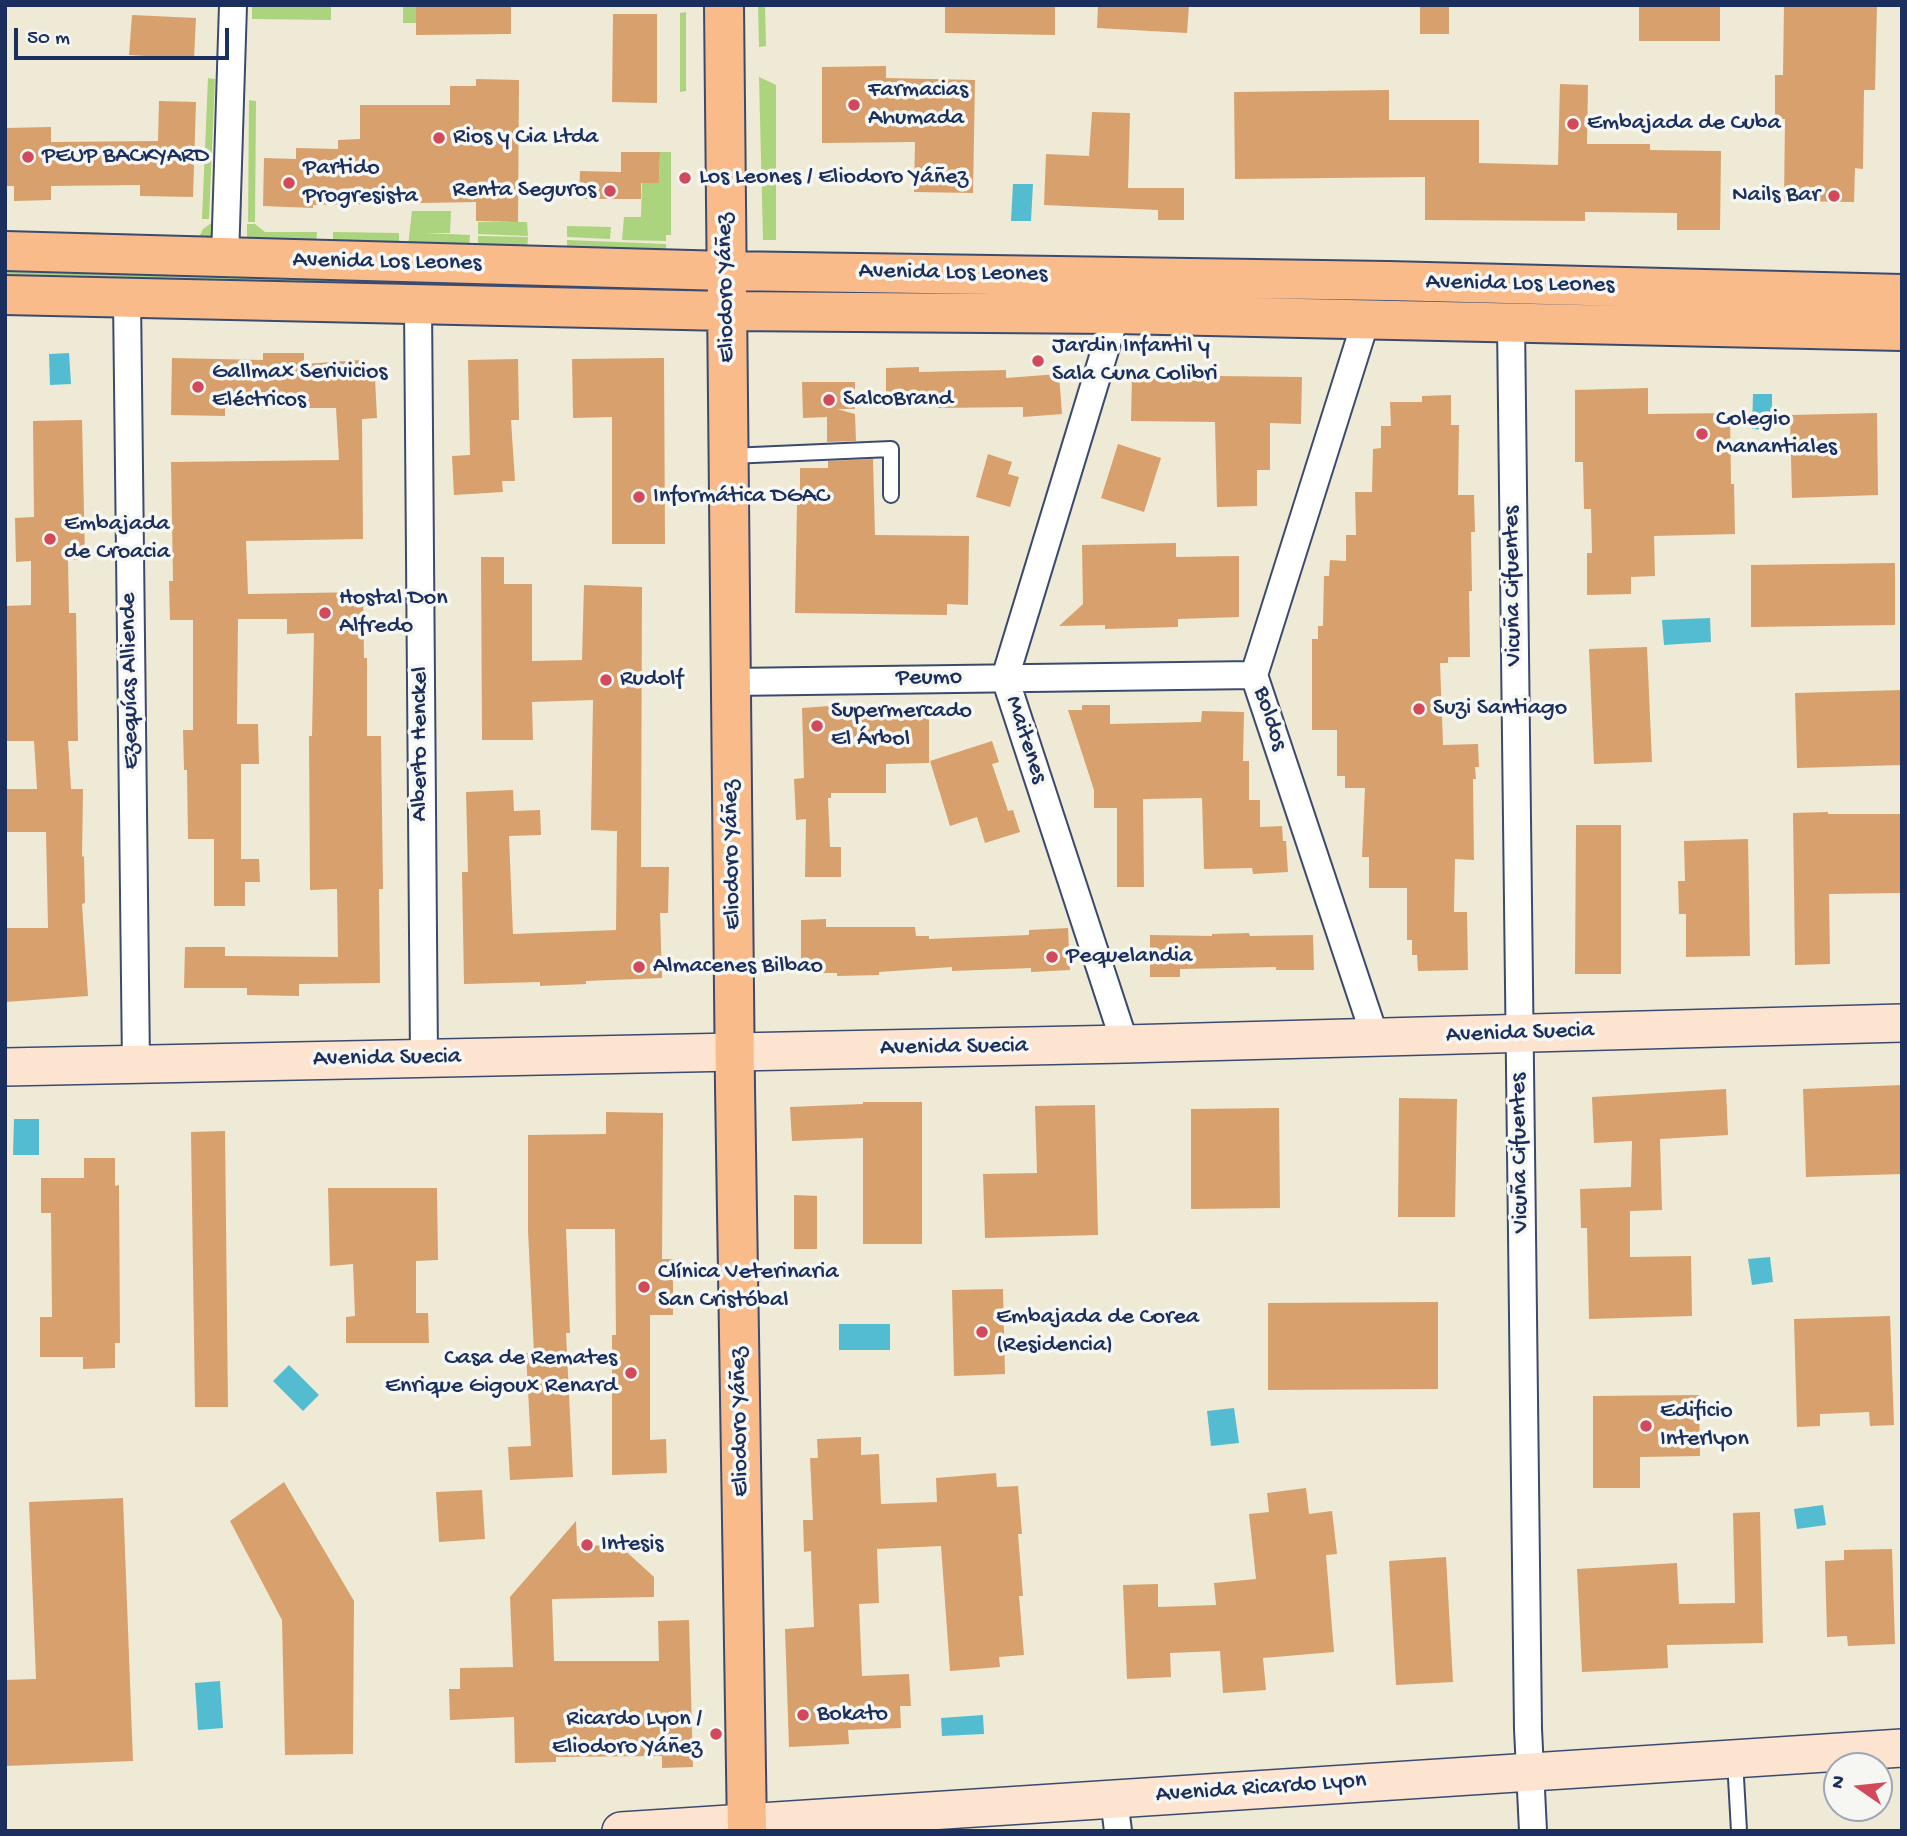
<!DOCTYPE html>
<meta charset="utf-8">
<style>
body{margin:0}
#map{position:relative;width:1907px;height:1836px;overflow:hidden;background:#efead5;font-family:"Gochi Hand",sans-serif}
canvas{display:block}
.frame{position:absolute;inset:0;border:7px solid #1b2f5e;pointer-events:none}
.north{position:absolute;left:1823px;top:1752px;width:70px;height:70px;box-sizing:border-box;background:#f6f6f2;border:2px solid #9ea6b7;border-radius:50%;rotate:284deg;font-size:19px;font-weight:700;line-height:28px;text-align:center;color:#1b2f5e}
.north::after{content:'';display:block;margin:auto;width:24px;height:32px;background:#d1495b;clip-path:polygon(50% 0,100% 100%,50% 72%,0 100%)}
.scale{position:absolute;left:14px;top:28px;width:215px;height:32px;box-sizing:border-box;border:4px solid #1b2f5e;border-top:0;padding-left:9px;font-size:21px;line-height:24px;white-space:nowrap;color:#1b2f5e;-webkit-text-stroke:5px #f6f6f2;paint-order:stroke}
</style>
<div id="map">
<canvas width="1907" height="1836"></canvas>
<div class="frame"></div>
<div class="north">N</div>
<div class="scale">50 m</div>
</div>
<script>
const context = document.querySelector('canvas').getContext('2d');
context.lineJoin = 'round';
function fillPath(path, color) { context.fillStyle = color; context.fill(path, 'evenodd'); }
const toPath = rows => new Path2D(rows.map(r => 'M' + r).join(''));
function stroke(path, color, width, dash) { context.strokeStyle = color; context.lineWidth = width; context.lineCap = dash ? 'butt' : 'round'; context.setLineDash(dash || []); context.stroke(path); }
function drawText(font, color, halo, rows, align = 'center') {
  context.font = font + ' "Gochi Hand",sans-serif'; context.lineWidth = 7; context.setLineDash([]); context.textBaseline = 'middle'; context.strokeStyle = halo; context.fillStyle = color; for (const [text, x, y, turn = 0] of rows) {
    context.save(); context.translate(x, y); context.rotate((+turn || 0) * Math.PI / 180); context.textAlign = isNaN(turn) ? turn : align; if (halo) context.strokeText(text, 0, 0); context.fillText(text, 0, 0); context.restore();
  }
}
fillPath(toPath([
 [252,5,331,5,331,20,252,19],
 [403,5,416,5,416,23,403,23],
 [758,5,765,5,766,46,759,47],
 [686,12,686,91,680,92,680,13],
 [759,77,776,85,776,240,763,240],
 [208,78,215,79,209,219,202,219],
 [249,100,256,101,255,222,248,222],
 [660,152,671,152,671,235,666,235,666,241,622,240,624,217,641,217,642,183,659,183],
 [412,211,451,211,450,233,424,233,470,235,469,249,408,246],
 [478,222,527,222,528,236,478,234],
 [210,224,220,224,219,247,76,243,77,232,196,236,200,235,203,229],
 [247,224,255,224,265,232,317,232,316,245,247,243],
 [567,226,611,227,610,239,567,237],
 [333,232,399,233,399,246,333,245],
 [478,236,528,237,527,250,478,249],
 [567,240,666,244,666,254,567,251],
 [5,266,662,286,662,296,5,277]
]), '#acd37d');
fillPath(toPath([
 [1013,184,1033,184,1031,221,1011,221],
 [69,353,71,384,50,385,49,354],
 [1753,394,1772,394,1772,430,1752,429],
 [1710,618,1711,642,1664,645,1662,620],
 [14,1119,39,1119,39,1155,13,1155],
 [1770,1257,1773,1282,1752,1285,1748,1259],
 [839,1324,890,1324,890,1350,839,1350],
 [289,1365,319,1395,303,1411,273,1381],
 [1234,1408,1239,1443,1211,1446,1207,1411],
 [1823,1505,1826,1525,1797,1529,1794,1509],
 [220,1681,223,1728,198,1730,195,1683],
 [983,1715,984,1734,942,1736,941,1718]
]), '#54bcd1');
fillPath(toPath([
 [416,5,511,5,511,34,416,35],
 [945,5,1055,5,1055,35,945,33],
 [1098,5,1189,5,1187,33,1097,28],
 [1420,5,1449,5,1449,34,1420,34],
 [1639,5,1720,5,1720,41,1639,41],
 [1784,5,1877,5,1875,90,1864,90,1863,169,1855,168,1854,202,1784,201,1785,119,1775,119,1775,75,1783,75],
 [613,14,657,14,657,103,612,102],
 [132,15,196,18,194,59,129,55],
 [886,66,886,78,975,80,973,193,914,192,915,142,822,143,822,67],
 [476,79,519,80,518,222,476,221,476,202,313,205,313,208,263,206,264,158,296,159,296,148,338,149,338,140,360,139,360,105,450,105,450,86,476,86],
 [1560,84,1588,85,1587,144,1650,144,1650,150,1721,151,1720,230,1677,230,1677,213,1585,212,1585,221,1425,220,1425,177,1235,179,1234,92,1389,90,1389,120,1479,120,1479,163,1558,165],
 [159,101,196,102,193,197,140,196,140,185,51,186,51,200,14,201,14,186,5,186,5,128,51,127,51,142,158,141],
 [1092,112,1130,113,1128,188,1184,188,1184,220,1158,220,1158,210,1044,205,1046,154,1089,156],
 [621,152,660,152,659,183,641,183,641,199,579,199,580,171,621,172],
 [263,353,304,353,304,364,361,360,361,379,375,378,377,418,362,419,363,539,246,541,248,594,363,592,364,658,367,658,367,736,381,736,383,889,379,889,380,983,299,984,299,996,247,995,247,988,184,988,185,947,225,947,225,956,338,957,337,889,310,890,309,736,312,736,314,633,287,634,287,619,238,619,237,724,258,724,259,764,241,764,241,859,259,859,260,882,245,882,245,906,214,906,214,839,188,839,187,770,184,770,183,730,193,730,193,620,170,620,169,581,173,581,171,462,339,460,336,408,225,408,225,416,171,415,172,358,263,360],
 [664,358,665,544,612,544,612,417,573,418,572,359],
 [518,359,519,420,511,420,515,481,502,481,503,492,454,495,452,456,470,455,468,360],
 [919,367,919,372,1006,370,1006,378,1059,374,1062,414,1023,417,1023,407,938,408,938,398,886,399,886,368],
 [1132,375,1302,377,1301,424,1270,423,1270,470,1257,470,1257,506,1217,507,1215,422,1131,421],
 [802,382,855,382,855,409,837,409,855,414,856,441,827,442,827,417,803,418],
 [1648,388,1648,414,1730,413,1731,484,1734,484,1735,534,1654,536,1655,576,1631,577,1631,594,1587,595,1587,553,1592,553,1591,509,1584,509,1583,462,1575,462,1575,390],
 [1451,395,1451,425,1459,425,1458,495,1474,495,1475,532,1471,532,1472,591,1469,591,1470,657,1448,657,1448,663,1440,663,1443,745,1478,744,1479,767,1475,767,1476,779,1473,779,1474,860,1455,859,1454,912,1467,912,1468,970,1418,971,1417,955,1412,955,1412,940,1407,940,1407,888,1369,888,1369,857,1362,857,1365,788,1345,788,1345,776,1337,776,1337,730,1312,730,1312,639,1318,639,1318,626,1323,626,1324,576,1329,576,1330,560,1346,561,1346,535,1356,535,1355,492,1372,492,1373,449,1381,448,1381,426,1391,426,1390,402,1422,402,1422,396],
 [1877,413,1878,495,1792,498,1790,415],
 [82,420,85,559,68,560,69,613,76,613,78,741,68,741,71,789,83,789,82,857,84,856,85,903,82,904,88,996,5,1002,5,928,48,928,46,832,5,832,5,789,37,789,34,741,7,741,5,606,31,605,31,561,16,562,15,518,34,517,33,421],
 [1118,444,1161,458,1144,512,1101,498],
 [988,454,1012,462,1008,474,1019,477,1010,507,976,497],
 [873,459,875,535,969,536,968,605,947,604,947,615,795,613,797,505,800,505,800,468,828,468,828,461],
 [1176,543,1176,557,1239,556,1239,617,1178,619,1178,627,1105,629,1105,625,1059,626,1083,604,1082,545],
 [481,557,504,557,504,584,532,584,532,661,582,660,584,585,642,587,641,867,669,867,668,913,660,913,662,978,586,981,586,984,540,986,540,982,464,984,462,872,468,872,466,792,513,790,514,811,540,810,541,835,509,836,513,934,616,930,617,831,591,830,593,700,532,702,533,740,482,740],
 [1895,563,1895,625,1751,627,1751,565],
 [1647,647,1652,762,1594,764,1589,649],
 [1902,690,1902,765,1797,768,1795,693],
 [1082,705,1110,705,1110,724,1201,722,1202,711,1244,712,1243,761,1249,761,1249,800,1260,800,1260,827,1282,826,1283,841,1286,841,1288,872,1253,874,1252,868,1204,869,1202,798,1143,799,1144,887,1117,887,1117,808,1094,808,1094,790,1068,710,1082,710],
 [830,706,830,714,929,712,929,763,886,764,886,793,831,793,831,798,828,798,830,847,841,847,841,877,805,877,806,819,796,820,794,779,804,778,802,708],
 [992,741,999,762,992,764,1008,811,1013,810,1020,832,985,843,977,817,950,826,930,761],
 [1828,812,1828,814,1902,814,1902,893,1829,894,1830,964,1795,965,1793,813],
 [1576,825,1621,825,1621,974,1575,974],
 [1748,839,1750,956,1686,957,1686,914,1679,914,1678,881,1685,881,1684,841],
 [826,919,826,927,915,927,916,936,929,936,929,939,1029,935,1029,930,1068,928,1070,970,1031,972,1031,968,952,971,952,967,879,972,879,975,837,976,837,973,801,973,801,920],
 [1249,933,1250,936,1313,935,1314,970,1276,970,1276,967,1180,969,1180,977,1150,977,1150,935,1212,936,1212,934],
 [1902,1085,1902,1174,1806,1177,1803,1089],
 [1726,1089,1728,1135,1660,1139,1662,1210,1630,1211,1630,1257,1691,1256,1692,1316,1589,1319,1587,1228,1581,1228,1580,1189,1631,1187,1632,1141,1594,1143,1592,1097],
 [1399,1098,1457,1099,1455,1217,1398,1217],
 [863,1102,922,1102,922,1244,863,1244,863,1138,792,1141,790,1107,863,1104],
 [1095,1105,1098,1235,985,1238,983,1174,1037,1173,1035,1106],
 [1279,1108,1280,1208,1191,1209,1191,1109],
 [606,1112,663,1113,662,1259,673,1259,673,1315,650,1315,650,1440,666,1439,667,1473,612,1475,612,1335,616,1335,615,1229,566,1229,570,1333,566,1333,573,1477,510,1480,508,1447,531,1446,526,1353,534,1353,528,1231,528,1135,606,1134],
 [225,1131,228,1407,195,1407,191,1132],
 [84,1158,115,1158,115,1186,119,1185,120,1343,115,1343,115,1368,83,1369,83,1357,40,1357,40,1317,52,1317,51,1213,41,1213,41,1178,84,1178],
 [328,1188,437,1188,438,1260,416,1261,416,1313,428,1313,429,1343,346,1343,346,1317,355,1316,353,1264,330,1266],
 [794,1195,817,1196,817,1249,794,1249],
 [1003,1289,1005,1374,954,1376,952,1290],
 [1438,1302,1438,1389,1268,1390,1268,1303],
 [1890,1316,1894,1425,1870,1426,1869,1412,1820,1414,1820,1426,1797,1427,1794,1319],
 [1699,1395,1700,1456,1640,1457,1640,1488,1593,1488,1593,1396],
 [861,1437,861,1455,879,1454,881,1504,937,1502,936,1478,996,1473,997,1487,1018,1486,1022,1534,1018,1534,1023,1596,1019,1596,1024,1655,999,1657,1000,1667,950,1671,941,1546,877,1549,879,1603,859,1604,862,1676,909,1674,911,1706,900,1706,901,1728,848,1730,849,1744,789,1747,785,1629,814,1627,811,1551,804,1552,803,1520,813,1520,810,1458,818,1458,817,1439],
 [284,1482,354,1601,353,1754,285,1755,282,1620,230,1521],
 [1306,1488,1309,1514,1332,1511,1337,1554,1326,1555,1334,1652,1263,1658,1266,1690,1223,1693,1220,1651,1170,1653,1171,1677,1127,1679,1123,1585,1158,1584,1158,1607,1216,1605,1214,1583,1256,1579,1249,1514,1269,1512,1267,1493],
 [482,1490,485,1539,439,1542,436,1492],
 [123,1498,133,1761,5,1766,5,1680,36,1679,29,1502],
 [1760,1512,1763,1643,1667,1645,1668,1668,1582,1672,1577,1569,1677,1563,1679,1604,1735,1603,1733,1513],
 [576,1521,577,1546,619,1545,654,1577,654,1597,552,1599,554,1661,659,1661,658,1621,689,1620,693,1767,662,1768,662,1756,556,1757,556,1762,515,1763,514,1717,450,1720,449,1689,460,1689,460,1668,513,1667,510,1597],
 [1892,1549,1895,1644,1848,1646,1847,1636,1827,1637,1825,1561,1844,1560,1844,1550],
 [1446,1557,1453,1682,1396,1685,1389,1561]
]), '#d8a06c');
const lane = toPath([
 [730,456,891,449,891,495],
 [1735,1760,1739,1831]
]);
const street = toPath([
 [225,259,233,5],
 [127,298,136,1065],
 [418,304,424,1059],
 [1116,314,1005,678,1125,1044],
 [1366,320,1254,675,1375,1037],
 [1511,323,1528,1729,1533,1831],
 [731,682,1254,675],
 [1114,1799,1118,1831]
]);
const secondary = toPath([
 [5,1067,1125,1044,1902,1023],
 [621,1831,1902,1748]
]);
const primary = toPath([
 [724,5,735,1087,747,1831],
 [5,251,727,271,1388,281,1902,294],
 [5,295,727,311,1116,314,1902,331]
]);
stroke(lane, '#3b4b70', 18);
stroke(street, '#3b4b70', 30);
stroke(secondary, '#3b4b70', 40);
stroke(primary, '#3b4b70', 42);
stroke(lane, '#fff', 14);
stroke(street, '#fff', 26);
stroke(secondary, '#fde4d1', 37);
stroke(primary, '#fabb8b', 38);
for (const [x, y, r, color] of [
 [854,105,7,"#d1495b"],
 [1573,124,7,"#d1495b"],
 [439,138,7,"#d1495b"],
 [28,157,7,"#d1495b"],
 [685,178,7,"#d1495b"],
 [289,183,7,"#d1495b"],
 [610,191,7,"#d1495b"],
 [1834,196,7,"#d1495b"],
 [1038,361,7,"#d1495b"],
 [198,387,7,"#d1495b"],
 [829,400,7,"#d1495b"],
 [1702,434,7,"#d1495b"],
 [639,497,7,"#d1495b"],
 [50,539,7,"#d1495b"],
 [325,613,7,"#d1495b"],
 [606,680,7,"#d1495b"],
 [1419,709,7,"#d1495b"],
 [817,726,7,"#d1495b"],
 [1052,957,7,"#d1495b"],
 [639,967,7,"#d1495b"],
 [644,1287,7,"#d1495b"],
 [982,1332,7,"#d1495b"],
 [631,1373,7,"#d1495b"],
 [1646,1426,7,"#d1495b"],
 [587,1545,7,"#d1495b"],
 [803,1715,7,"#d1495b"],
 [716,1734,7,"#d1495b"]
]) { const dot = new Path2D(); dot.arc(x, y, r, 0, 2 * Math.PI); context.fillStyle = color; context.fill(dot); stroke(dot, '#f6f6f2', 2.5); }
drawText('24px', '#1b2f5e', '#f6f6f2', [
 ["Farmacias",868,91],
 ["Ahumada",868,119],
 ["Embajada de Cuba",1587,124],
 ["Rios y Cia Ltda",453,138],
 ["PEUP BACKYARD",42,157],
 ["Partido",303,169],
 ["Progresista",303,197],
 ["Los Leones / Eliodoro Yáñez",699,178],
 ["Renta Seguros",596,191,"right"],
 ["Nails Bar",1820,196,"right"],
 ["Jardin Infantil y",1052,347],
 ["Sala Cuna Colibri",1052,375],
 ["Gallmax Serivicios",212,373],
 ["Eléctricos",212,401],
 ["SalcoBrand",843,400],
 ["Colegio",1716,420],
 ["Manantiales",1716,448],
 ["Informática DGAC",653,497],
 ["Embajada",64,525],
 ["de Croacia",64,553],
 ["Hostal Don",339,599],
 ["Alfredo",339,627],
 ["Rudolf",620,680],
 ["Suzi Santiago",1433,709],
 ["Supermercado",831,712],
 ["El Árbol",831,740],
 ["Pequelandia",1066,957],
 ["Almacenes Bilbao",653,967],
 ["Clínica Veterinaria",658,1273],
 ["San Cristóbal",658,1301],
 ["Embajada de Corea",996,1318],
 ["(Residencia)",996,1346],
 ["Casa de Remates",617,1359,"right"],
 ["Enrique Gigoux Renard",617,1387,"right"],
 ["Edificio",1660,1412],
 ["Interlyon",1660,1440],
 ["Intesis",601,1545],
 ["Bokato",817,1715],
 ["Ricardo Lyon /",702,1720,"right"],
 ["Eliodoro Yáñez",702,1748,"right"]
], 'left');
drawText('24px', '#1b2f5e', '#f6f6f2', [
 ["Avenida Los Leones",387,263,1],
 ["Avenida Los Leones",953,274,1],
 ["Avenida Los Leones",1520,285,1],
 ["Eliodoro Yáñez",727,288,-91],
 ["Vicuña Cifuentes",1514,586,-91],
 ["Peumo",929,679,-1],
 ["Ezequías Alliende",131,681,-91],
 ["Boldos",1269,719,72],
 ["Maitenes",1025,740,72],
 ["Alberto Henckel",421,744,-90],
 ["Eliodoro Yáñez",733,855,-91],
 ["Avenida Suecia",1520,1034,-2],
 ["Avenida Suecia",954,1048,-1],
 ["Avenida Suecia",387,1059,-1],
 ["Vicuña Cifuentes",1521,1153,-91],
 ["Eliodoro Yáñez",741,1422,-91],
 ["Avenida Ricardo Lyon",1261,1789,-4]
]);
</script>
